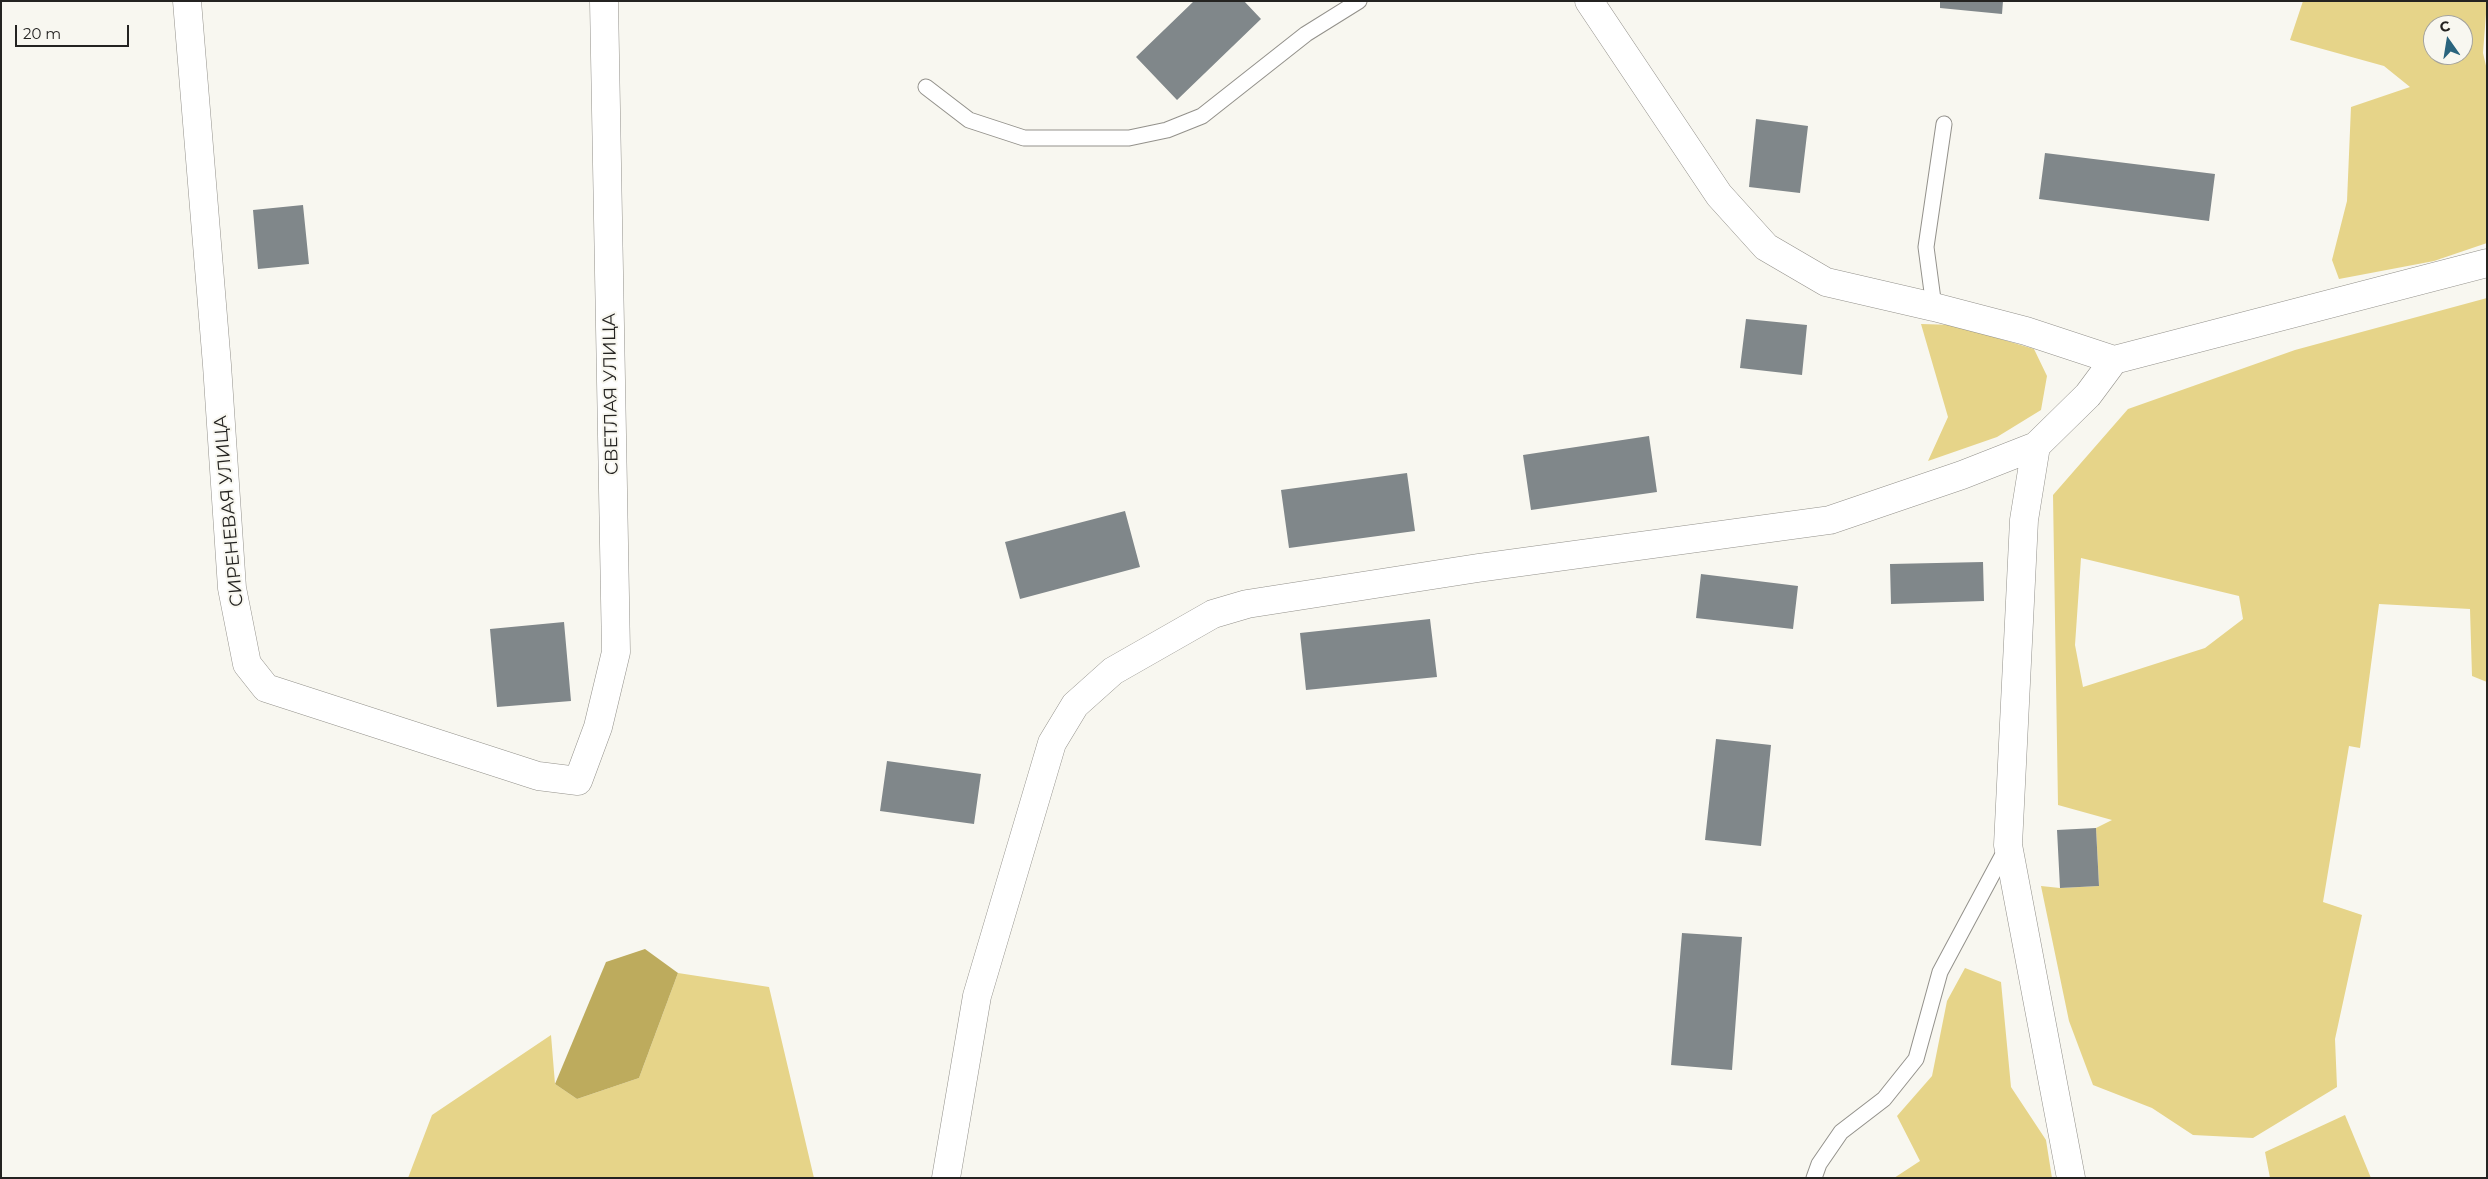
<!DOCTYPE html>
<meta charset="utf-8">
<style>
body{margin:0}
#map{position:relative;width:2488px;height:1179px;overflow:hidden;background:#f8f7f0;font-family:Montserrat,sans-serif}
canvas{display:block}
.frame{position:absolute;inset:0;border:2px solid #242321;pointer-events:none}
.north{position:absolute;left:2423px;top:15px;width:50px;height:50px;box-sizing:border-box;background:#f8f7f0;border:1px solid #a3a29d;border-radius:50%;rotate:347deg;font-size:14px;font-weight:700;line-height:20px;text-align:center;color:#242321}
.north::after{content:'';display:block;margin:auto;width:18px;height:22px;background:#2a647d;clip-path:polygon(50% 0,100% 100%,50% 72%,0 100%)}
.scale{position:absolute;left:15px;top:25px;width:114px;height:22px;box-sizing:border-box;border:2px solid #242321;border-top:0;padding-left:6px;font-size:15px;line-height:18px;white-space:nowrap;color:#242321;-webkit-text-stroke:4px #f8f7f0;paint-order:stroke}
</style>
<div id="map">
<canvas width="2488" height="1179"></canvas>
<div class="frame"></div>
<div class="north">С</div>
<div class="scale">20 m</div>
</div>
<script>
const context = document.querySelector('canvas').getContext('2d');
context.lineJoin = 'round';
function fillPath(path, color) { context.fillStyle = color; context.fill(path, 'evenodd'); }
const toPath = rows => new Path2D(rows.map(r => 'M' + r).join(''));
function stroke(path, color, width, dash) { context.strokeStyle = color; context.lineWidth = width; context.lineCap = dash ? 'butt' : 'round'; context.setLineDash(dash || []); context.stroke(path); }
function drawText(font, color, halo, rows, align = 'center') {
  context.font = font + ' Montserrat,sans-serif'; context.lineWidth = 4; context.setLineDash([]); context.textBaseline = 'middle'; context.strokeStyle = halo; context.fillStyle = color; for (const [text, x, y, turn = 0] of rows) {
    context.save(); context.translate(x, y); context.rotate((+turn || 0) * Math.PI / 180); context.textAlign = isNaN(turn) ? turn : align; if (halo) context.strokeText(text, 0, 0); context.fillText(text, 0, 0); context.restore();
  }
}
fillPath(toPath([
 [2303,1,2487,1,2483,53,2487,70,2487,243,2434,261,2339,279,2332,260,2347,201,2351,107,2410,87,2384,66,2290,40],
 [2433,25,2463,25,2463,55,2433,55],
 [2487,298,2487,682,2472,676,2470,609,2379,604,2360,748,2349,746,2323,902,2362,915,2335,1039,2337,1087,2253,1138,2193,1135,2152,1108,2093,1085,2069,1021,2041,886,2060,888,2099,886,2096,828,2112,820,2058,805,2053,495,2128,409,2295,350],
 [2081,558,2239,596,2243,619,2205,648,2083,687,2075,645],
 [1921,324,1954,325,2034,349,2047,376,2041,410,1997,437,1928,461,1948,417],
 [1965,968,2001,982,2011,1087,2046,1140,2052,1178,1894,1178,1920,1161,1897,1116,1932,1076,1947,1001],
 [678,973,769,987,814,1178,408,1178,432,1115,551,1035,555,1084,577,1099,639,1078],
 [2345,1115,2371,1178,2270,1178,2265,1152]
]), '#e6d489');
fillPath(toPath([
 [645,949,678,973,639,1078,577,1099,555,1084,606,962]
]), '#bdab5d');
fillPath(toPath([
 [1194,1,1244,1,1261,19,1177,100,1136,57],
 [1940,1,2003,1,2002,14,1940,8],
 [1756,119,1808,126,1800,193,1749,187],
 [2045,153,2215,174,2209,221,2039,199],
 [303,205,309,264,258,269,253,210],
 [1746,319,1807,325,1802,375,1740,368],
 [1649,436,1657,492,1531,510,1523,455],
 [1407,473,1415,531,1289,548,1281,490],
 [1125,511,1140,567,1020,599,1005,542],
 [1983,562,1984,601,1891,604,1890,564],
 [1701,574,1798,586,1793,629,1696,618],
 [1430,619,1437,677,1306,690,1300,633],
 [564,622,571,701,497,707,490,629],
 [1716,739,1771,745,1761,846,1705,840],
 [887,761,981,774,974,824,880,811],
 [2096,828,2099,886,2060,888,2057,830],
 [1682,933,1742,937,1732,1070,1671,1065]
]), '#80878a');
const lane = toPath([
 [926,87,969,120,1024,138,1129,138,1167,130,1202,116,1306,34,1359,1],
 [1934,307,1926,247,1944,124],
 [1814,1178,1819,1164,1841,1132,1884,1099,1916,1059,1940,972,2007,847]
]);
const street = toPath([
 [187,1,217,365,232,588,247,664,266,688,538,776,578,781,598,727,616,652,604,1],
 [1589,1,1719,195,1766,247,1826,282,1934,307,2026,331,2114,360,2487,263],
 [2036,446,2024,520,2008,845,2071,1178],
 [946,1178,977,996,1052,743,1075,705,1113,671,1213,614,1247,604,1478,568,1830,520,1962,475,2036,446,2088,395,2114,360]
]);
stroke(lane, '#93918b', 17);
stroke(street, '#93918b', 29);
stroke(lane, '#fff', 15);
stroke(street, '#fff', 28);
drawText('18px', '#242321', '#f8f7f0', [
 ["СВЕТЛАЯ УЛИЦА",611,394,-91],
 ["СИРЕНЕВАЯ УЛИЦА",229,511,-95]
]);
</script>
